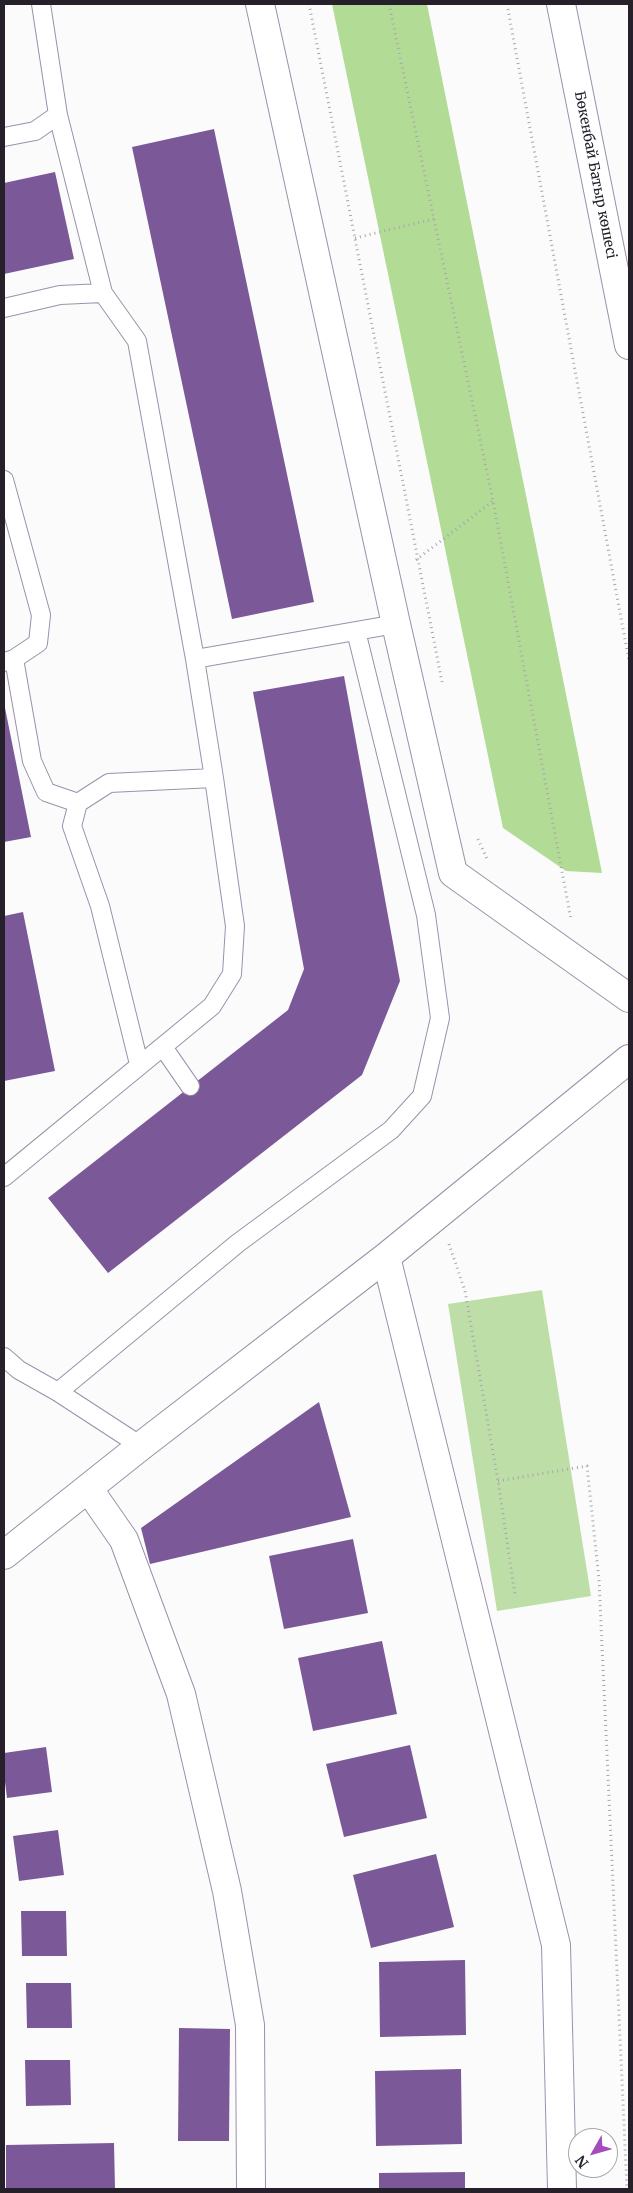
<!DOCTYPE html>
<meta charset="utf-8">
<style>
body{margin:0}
#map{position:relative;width:633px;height:2193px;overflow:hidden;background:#fbfbfb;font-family:Merriweather,serif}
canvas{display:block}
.frame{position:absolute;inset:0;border:5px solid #26202b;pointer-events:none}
.north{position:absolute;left:568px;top:2128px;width:50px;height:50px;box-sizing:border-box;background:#fff;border:1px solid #a8a6aa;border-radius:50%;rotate:232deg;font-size:14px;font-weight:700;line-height:20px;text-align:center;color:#26202b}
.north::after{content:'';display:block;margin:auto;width:18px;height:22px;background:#a34cba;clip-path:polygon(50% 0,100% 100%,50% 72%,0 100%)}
</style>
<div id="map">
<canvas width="633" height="2193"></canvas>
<div class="frame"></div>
<div class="north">N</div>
</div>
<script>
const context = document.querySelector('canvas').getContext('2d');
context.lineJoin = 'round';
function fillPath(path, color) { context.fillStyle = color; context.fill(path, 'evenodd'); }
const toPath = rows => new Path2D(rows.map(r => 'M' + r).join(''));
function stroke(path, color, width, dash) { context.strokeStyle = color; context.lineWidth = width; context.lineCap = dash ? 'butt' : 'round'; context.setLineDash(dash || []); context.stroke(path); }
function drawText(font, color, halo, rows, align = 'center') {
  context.font = font + ' Merriweather,serif'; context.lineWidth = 5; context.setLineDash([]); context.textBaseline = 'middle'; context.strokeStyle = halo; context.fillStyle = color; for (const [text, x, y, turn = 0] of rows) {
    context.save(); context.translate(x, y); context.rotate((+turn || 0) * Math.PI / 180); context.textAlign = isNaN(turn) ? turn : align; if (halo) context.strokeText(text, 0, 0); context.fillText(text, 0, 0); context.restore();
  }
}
fillPath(toPath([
 [542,1290,591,1596,497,1611,448,1304]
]), '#bedea8');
fillPath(toPath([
 [332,4,427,4,602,873,566,871,503,828]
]), '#b2db96');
fillPath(toPath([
 [214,129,314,602,232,619,132,147],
 [55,172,74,259,4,274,4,183],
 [344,676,400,981,362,1075,108,1273,48,1198,288,1010,304,969,253,692],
 [4,703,31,837,4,842],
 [23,912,55,1071,4,1081,4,916],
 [319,1402,351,1517,150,1564,141,1528],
 [353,1539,368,1613,284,1629,269,1556],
 [382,1641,397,1714,313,1731,298,1658],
 [410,1745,427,1818,344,1837,326,1764],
 [46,1747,52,1792,7,1798,4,1774,4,1753],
 [58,1830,64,1875,19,1881,13,1836],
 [436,1854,454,1927,371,1948,353,1875],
 [21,1911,66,1911,67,1956,22,1956],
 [465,1960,466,2035,380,2037,379,1962],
 [26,1983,71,1983,72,2028,27,2028],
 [179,2028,230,2029,229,2141,178,2141],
 [25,2060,70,2060,71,2105,26,2106],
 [461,2069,462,2144,376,2146,375,2071],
 [114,2143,115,2189,6,2189,6,2145],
 [465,2172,465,2189,379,2189,379,2173]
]), '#7b5998');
const service = toPath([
 [58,115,103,293],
 [4,137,35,131,58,115,41,4],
 [4,308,60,295,103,293,137,341,195,659,214,778,235,926,232,974,212,1006,4,1177],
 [4,480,41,615,38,643,14,659,4,662],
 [14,659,32,761,46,792,78,803],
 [195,659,396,624],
 [163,1047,190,1086],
 [139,1064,100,906,72,826,78,803,109,783,214,778],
 [4,1357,19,1370,58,1392,141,1446],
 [58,1392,238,1243,391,1130,422,1096,440,1018,426,915,356,631]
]);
const minor = toPath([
 [260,4,396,624,453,873,629,998],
 [386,1257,556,1945,562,2189],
 [88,1488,124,1540,181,1694,227,1891,250,2025,251,2189],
 [4,1555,141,1446,386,1257,629,1059]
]);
const secondary = toPath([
 [561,4,629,345]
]);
stroke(service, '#9d90ab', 20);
stroke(minor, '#9d90ab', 30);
stroke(secondary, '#9d90ab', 30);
stroke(toPath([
 [309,4,442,682],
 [389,4,493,501,571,920],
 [507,4,629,661],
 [355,238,434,219],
 [416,560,493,501],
 [478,839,487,859],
 [449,1244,465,1291,498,1481,515,1595],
 [498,1481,587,1466,599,1580,627,2189]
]), '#a9a6ab', 3, [1, 4]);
stroke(service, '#fff', 18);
stroke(minor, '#fff', 28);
stroke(secondary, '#fff', 28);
drawText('14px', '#26202b', '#fff', [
 ["Бөкенбай Батыр көшесі",595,175,79]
]);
</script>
